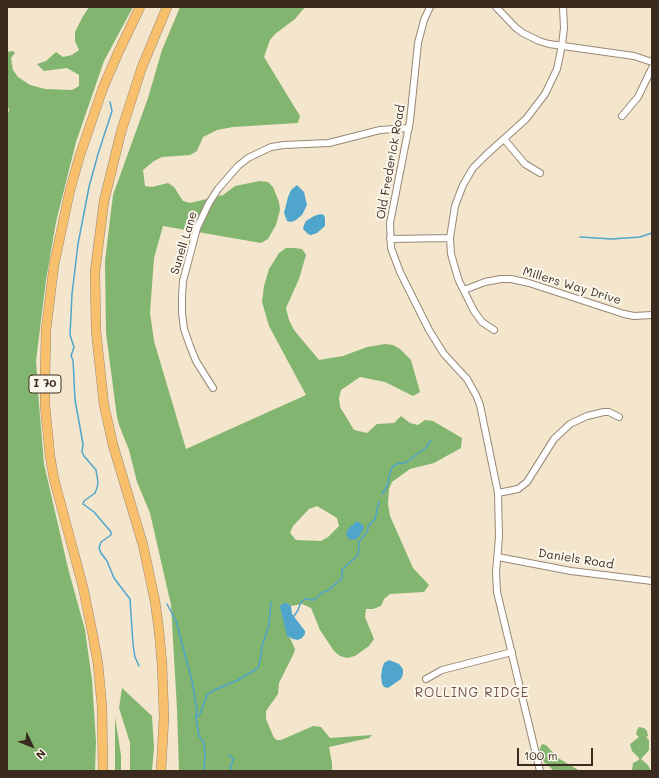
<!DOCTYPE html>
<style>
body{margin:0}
#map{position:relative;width:659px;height:778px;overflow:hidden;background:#f4e6cd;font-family:Mali,sans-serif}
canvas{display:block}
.frame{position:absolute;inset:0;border:8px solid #3b2a1e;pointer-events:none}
.north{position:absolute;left:12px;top:726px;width:40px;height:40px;-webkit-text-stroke:3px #fbf7ec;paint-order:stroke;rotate:133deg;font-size:11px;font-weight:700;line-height:16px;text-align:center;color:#3b2a1e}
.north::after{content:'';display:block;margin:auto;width:14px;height:18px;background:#3b2a1e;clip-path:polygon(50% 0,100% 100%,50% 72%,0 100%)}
.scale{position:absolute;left:517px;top:748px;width:76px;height:18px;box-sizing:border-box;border:2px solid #3b2a1e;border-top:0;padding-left:5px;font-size:12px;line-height:14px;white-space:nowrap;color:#3b2a1e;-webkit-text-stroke:3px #fbf7ec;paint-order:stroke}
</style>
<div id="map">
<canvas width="659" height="778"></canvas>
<div class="frame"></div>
<div class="north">N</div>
<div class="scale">100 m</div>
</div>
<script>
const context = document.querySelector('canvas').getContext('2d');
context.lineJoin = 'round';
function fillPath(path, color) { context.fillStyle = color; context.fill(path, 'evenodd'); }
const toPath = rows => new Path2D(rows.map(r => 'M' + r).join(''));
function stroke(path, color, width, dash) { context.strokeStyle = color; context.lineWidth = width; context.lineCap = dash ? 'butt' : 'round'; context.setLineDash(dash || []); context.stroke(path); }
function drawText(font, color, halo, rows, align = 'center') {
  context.font = font + ' Mali,sans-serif'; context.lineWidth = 4; context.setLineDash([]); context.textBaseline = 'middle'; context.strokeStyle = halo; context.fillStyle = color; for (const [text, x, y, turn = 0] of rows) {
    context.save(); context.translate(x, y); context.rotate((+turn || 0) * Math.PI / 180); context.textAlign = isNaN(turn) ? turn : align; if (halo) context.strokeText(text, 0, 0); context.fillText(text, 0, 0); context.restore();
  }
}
fillPath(toPath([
 [89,7,133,7,104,61,76,142,56,222,46,280,36,361,39,404,44,464,68,568,85,630,92,680,96,742,95,771,7,771,7,117,9,110,7,104,7,52,13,51,15,53,11,58,13,70,18,77,30,85,45,89,72,90,79,86,79,75,67,68,44,71,37,64,46,61,56,52,63,57,72,55,79,50,75,41,75,32,82,18],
 [180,7,305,7,295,19,275,34,270,40,264,57,300,116,298,123,233,127,217,130,203,137,197,151,190,155,162,157,154,161,143,170,145,186,152,187,168,183,174,187,183,201,190,203,223,195,235,186,260,181,268,182,273,187,279,202,280,210,276,225,268,239,261,243,163,226,154,258,150,313,154,341,186,449,306,395,269,326,262,302,264,286,269,269,279,253,286,248,294,248,302,249,306,255,299,279,286,308,289,320,294,330,319,360,343,356,367,347,385,344,393,345,400,349,411,360,420,392,413,396,385,382,360,377,341,390,339,398,340,407,354,430,367,433,377,424,394,423,401,416,410,423,418,425,425,420,433,421,462,438,461,448,434,463,410,469,392,482,389,489,388,504,390,516,413,568,429,585,424,592,390,594,384,599,381,606,373,609,366,609,365,617,374,639,369,646,355,656,347,658,340,656,334,651,320,630,311,608,302,604,291,606,287,603,287,636,290,638,295,649,294,653,279,683,278,694,266,711,266,719,274,738,277,740,281,740,313,726,321,727,330,738,372,735,369,738,329,747,332,763,332,771,179,771,177,709,171,605,150,513,137,482,129,450,119,425,117,417,106,333,105,261,113,195,148,98,162,50],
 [317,506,337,518,339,526,328,537,321,541,296,540,290,533,293,526,309,509],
 [122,688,152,716,154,747,152,771,130,771,130,743,119,708],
 [115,717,121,755,121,771,115,771],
 [639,727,644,728,647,731,648,736,646,737,649,740,649,750,641,759,648,765,651,771,632,771,633,763,639,760,639,758,632,751,630,744,639,737,636,734,637,730],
 [542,744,546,745,558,758,580,771,556,771,553,770,544,762,539,753,540,748]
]), '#82b56f');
fillPath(toPath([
 [297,185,304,192,307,205,302,215,296,220,291,222,287,221,284,213,288,197,291,190],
 [320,214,324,215,325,218,325,226,317,233,311,235,308,234,303,229,304,225,306,221,314,216],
 [357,521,364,526,363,530,357,539,351,540,348,538,346,534,348,529],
 [284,603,287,603,291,606,292,614,305,631,305,634,302,638,298,640,293,639,287,636,281,611,280,606],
 [389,660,399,664,403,669,403,674,401,679,388,688,384,687,382,684,381,677,382,669,384,663]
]), '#50a5cc');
stroke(toPath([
 [110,102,112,111,98,154,89,187,78,244,72,294,70,335,74,347,71,356,73,360,75,400,83,444,82,452,84,456,96,470,98,482,97,488,95,493,84,501,83,504,94,512,111,532,111,535,101,542,99,548,101,553,107,561,114,578,130,599,133,644,135,657,139,666],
 [580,237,612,239,640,237,652,233],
 [382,494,387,487,389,476,392,467,399,463,405,463,420,452,427,447,431,440],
 [167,604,176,621,192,681,197,710,196,718,199,736,204,743,205,753,204,771],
 [294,616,298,610,301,602,305,599,314,600,323,592,329,590,336,583,342,579,342,570,358,555,359,542,368,530,368,526,375,519,379,502],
 [196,718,200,714,207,695,212,691,238,680,258,668,261,655,262,646,269,625,271,602],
 [229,755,233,759,232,763,230,767,232,771]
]), '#50a5cc', 1.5);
const minor = toPath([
 [430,7,424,20,418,43,410,121,390,223,391,248,400,272,429,330,444,354,467,379,476,395,480,405,498,493,499,537,496,572,497,592,540,771],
 [496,7,516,28,523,33,539,41,549,44,634,56,652,62],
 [622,116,638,97,652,68],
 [504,139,525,164,540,173],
 [390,239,450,238],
 [464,290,485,282,501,279,511,279,529,283,624,314,634,316,652,315],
 [494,330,482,322,474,311,459,281,455,268,451,254,450,238,455,206,463,185,473,168,487,154,526,119,545,94,557,69,562,45,564,28,563,7],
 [213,388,196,361,190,346,184,329,182,313,182,296,183,281,197,228,209,203,218,189,238,166,248,158,271,147,284,145,329,143,380,130,409,128],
 [498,493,518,489,527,482,554,439,570,424,587,416,604,412,609,412,619,417],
 [498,557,571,571,652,581],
 [426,679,442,670,512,652]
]);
const highway = toPath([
 [103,771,102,707,98,664,93,636,83,587,54,479,50,456,45,405,45,380,46,330,54,265,70,190,80,155,103,88,118,53,140,7],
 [161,771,164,717,162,664,159,631,155,601,143,545,113,445,104,405,96,331,95,272,104,201,121,132,142,67,167,7]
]);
stroke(minor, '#988876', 8);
stroke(highway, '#988876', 10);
stroke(minor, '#fff', 6);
stroke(highway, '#f8bf6c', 9);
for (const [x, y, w] of [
 [45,384,32]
]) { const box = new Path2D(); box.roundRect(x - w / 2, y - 9, w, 18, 3); context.fillStyle = '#fbf7ec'; context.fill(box); stroke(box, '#3b2a1e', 1); }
drawText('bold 11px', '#3b2a1e', null, [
 ["I 70",45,384]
]);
drawText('12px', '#3b2a1e', '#fbf7ec', [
 ["Old Frederick Road",391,162,-80],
 ["Sunell Lane",184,243,-73],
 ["Millers Way Drive",572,286,17],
 ["Daniels Road",576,559,9]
]);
context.letterSpacing = '1px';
drawText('13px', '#74534a', '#fbf7ec', [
 ["ROLLING RIDGE",472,693]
]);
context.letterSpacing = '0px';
</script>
